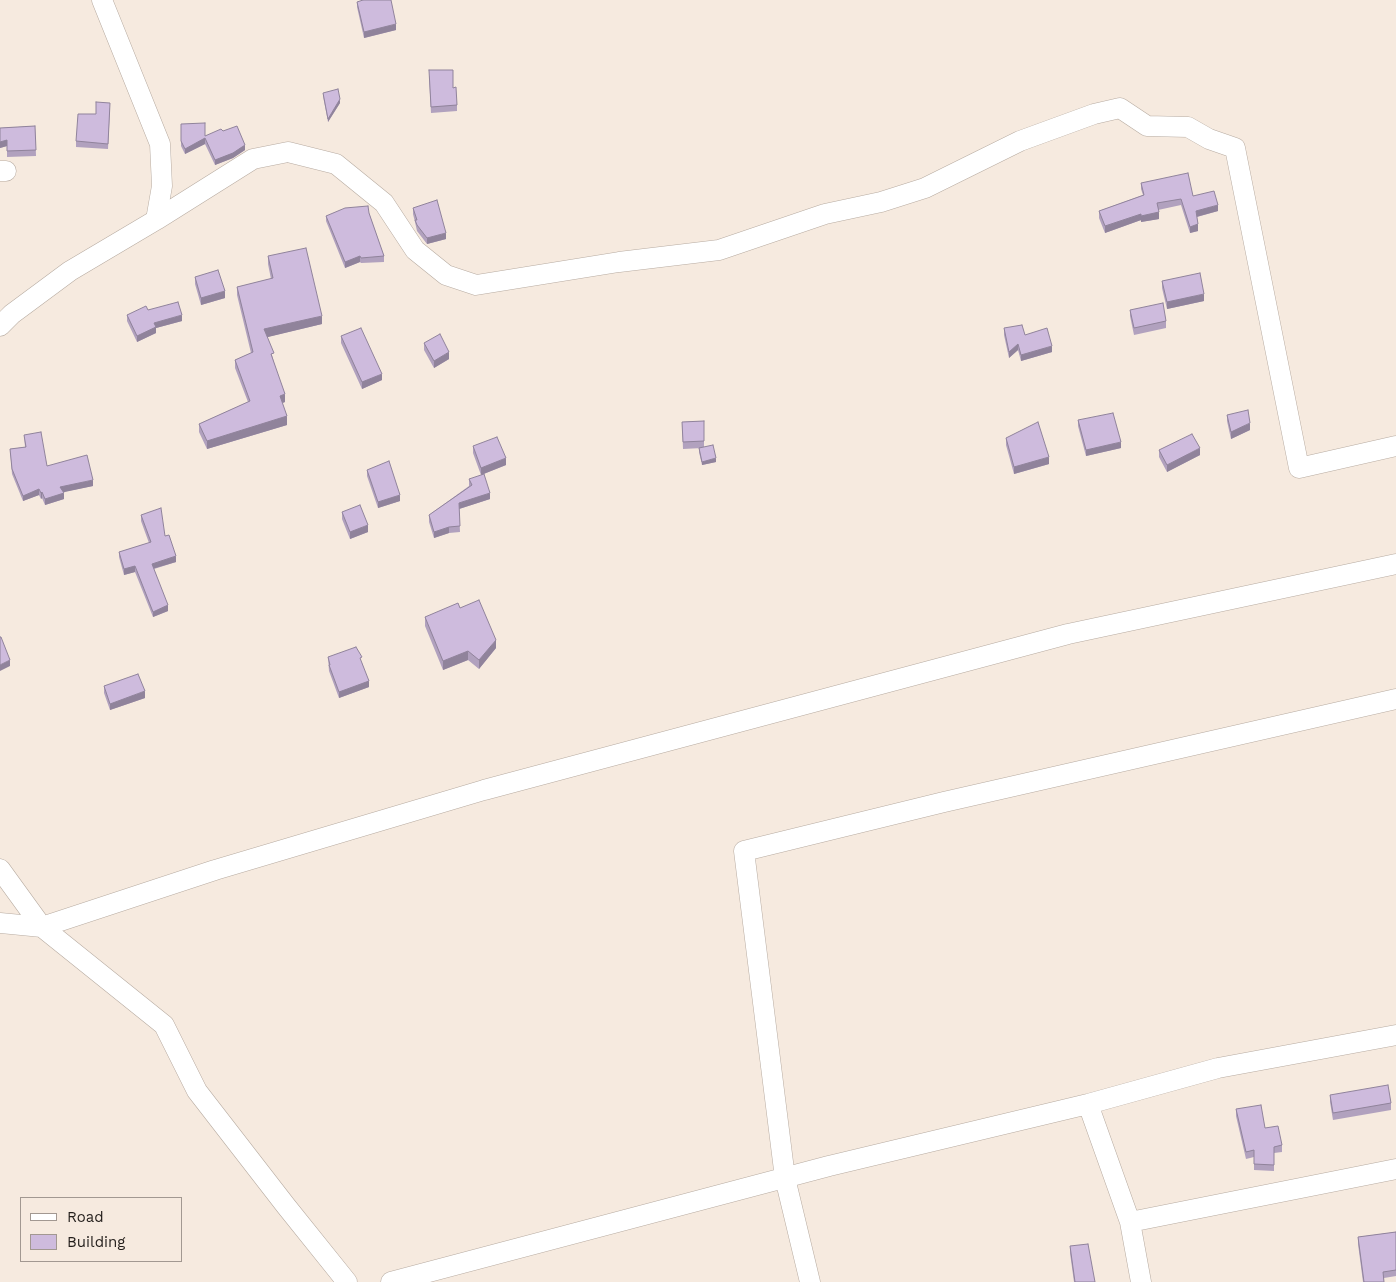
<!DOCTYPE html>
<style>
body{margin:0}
#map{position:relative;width:1396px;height:1282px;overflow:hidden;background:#f6eadf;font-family:"Work Sans",sans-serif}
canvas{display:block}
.legend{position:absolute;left:20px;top:1197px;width:162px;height:65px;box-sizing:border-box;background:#f6eadf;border:1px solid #a29891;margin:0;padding:6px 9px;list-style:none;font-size:15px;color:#231e1b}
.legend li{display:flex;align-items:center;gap:10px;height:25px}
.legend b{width:25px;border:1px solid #a29891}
</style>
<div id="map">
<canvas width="1396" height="1282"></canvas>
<ul class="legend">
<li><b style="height:6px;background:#fff"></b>Road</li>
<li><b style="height:14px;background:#cebbdd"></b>Building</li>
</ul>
</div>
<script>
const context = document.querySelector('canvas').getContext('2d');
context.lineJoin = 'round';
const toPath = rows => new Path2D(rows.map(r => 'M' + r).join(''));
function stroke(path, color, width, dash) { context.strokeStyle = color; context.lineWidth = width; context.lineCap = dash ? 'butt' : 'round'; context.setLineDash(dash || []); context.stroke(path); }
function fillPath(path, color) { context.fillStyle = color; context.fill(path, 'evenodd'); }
const minor = toPath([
 [102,0,160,144,162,186,156,220],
 [0,171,6,171],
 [0,326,12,314,70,271,156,220,253,159,288,152,336,164,384,203,415,250,446,275,476,285,619,262,719,250,825,214,881,202,925,188,1020,141,1094,114,1120,108,1147,126,1188,127,1209,139,1235,148,1299,468,1396,446],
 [0,869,42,927,164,1025,197,1091,286,1206,347,1282],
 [0,923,42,927,215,870,484,790,1068,634,1396,564],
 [1088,1104,1130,1222,1396,1169],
 [1130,1222,1141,1282],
 [391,1282,829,1166,1088,1104,1218,1068,1396,1035],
 [810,1282,785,1178,744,851,944,802,1396,699]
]);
stroke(minor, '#b7aba1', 21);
stroke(minor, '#fff', 20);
fillPath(toPath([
 [357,2,396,30,364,38,357,7],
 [429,76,453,88,457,105,457,111,431,113],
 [323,93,340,103,328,122,323,96],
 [110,108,108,149,76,147,76,141,96,114],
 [181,124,205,136,223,131,245,150,233,158,215,165,205,144,185,154,181,146],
 [35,126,36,156,7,157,7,146,0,148,0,128],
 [1141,183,1193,196,1218,211,1197,217,1198,231,1190,233,1181,205,1158,210,1159,219,1141,222,1141,220,1105,233,1099,218,1099,211,1143,195,1141,189],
 [413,208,446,239,427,244,417,231,415,222,413,214],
 [369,213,384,256,384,262,361,263,360,262,345,268,326,221,326,216],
 [268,256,322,324,267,337,285,402,282,403,287,425,207,449,199,432,199,424,248,402,235,368,235,360,251,353,237,295,237,287,271,279,268,264],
 [195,277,225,298,201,305,195,284],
 [1162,281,1204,301,1167,309,1162,288],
 [148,310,182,321,156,328,156,333,137,342,127,321,127,315],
 [1130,310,1166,321,1166,328,1134,335,1130,316],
 [1004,328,1025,335,1052,352,1021,361,1018,350,1009,358,1004,335],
 [341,336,382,380,362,389,341,343],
 [424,343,449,359,434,368,424,350],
 [1227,415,1250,430,1231,439,1227,421],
 [1078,420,1121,448,1086,456,1078,426],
 [704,421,704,447,716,462,702,465,699,452,699,448,702,448,683,449,682,422],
 [24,435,47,466,93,486,63,492,64,499,45,505,42,498,41,499,39,495,23,501,12,474,10,449,25,447],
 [1006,438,1049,464,1014,474,1006,445],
 [473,446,506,465,481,475,473,453],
 [1159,450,1200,455,1167,472,1159,457],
 [367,470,400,501,378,508,367,476],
 [469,479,490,499,459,509,460,532,449,533,434,538,429,522,429,515,469,486],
 [342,512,368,532,350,539,342,519],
 [141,515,165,536,176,562,154,569,168,611,153,617,135,572,124,575,119,557,119,552,149,543,141,521],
 [460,608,496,648,479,669,468,660,443,670,425,626,425,617],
 [328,657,362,663,369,687,339,698,329,671],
 [104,686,145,698,110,710,104,693],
 [1330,1095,1391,1103,1391,1110,1333,1120,1330,1102],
 [1236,1109,1265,1128,1282,1145,1282,1152,1274,1153,1274,1171,1254,1170,1254,1157,1246,1159,1236,1116],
 [1396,1232,1396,1276,1384,1278,1384,1282,1363,1282,1358,1244,1358,1237],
 [1070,1246,1095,1282,1074,1282,1070,1253]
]), '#b1a1be');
fillPath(toPath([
 [396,24,396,30,364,38,364,32],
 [340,99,340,103,328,122,328,119],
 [205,138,205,144,185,154,185,149],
 [7,140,7,146,0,148,0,142],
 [245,145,245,150,233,158,215,165,215,160],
 [1218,205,1218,211,1196,217,1196,211],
 [1159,212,1159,219,1141,222,1141,216],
 [1141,214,1141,220,1105,233,1105,226],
 [1198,224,1198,231,1190,233,1190,227],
 [446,233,446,239,427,244,427,238],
 [360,256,360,262,345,268,345,262],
 [225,291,225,298,201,305,201,298],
 [1204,294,1204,301,1167,309,1167,302],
 [182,315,182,321,156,328,156,333,137,342,137,336,154,323],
 [322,316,322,324,264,338,264,329],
 [1018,344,1018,350,1009,358,1009,352],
 [1052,346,1052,352,1021,361,1021,355],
 [449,352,449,359,434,368,434,361],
 [382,374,382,380,362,389,362,382],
 [285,394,285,402,280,404,280,396],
 [287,416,287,425,207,449,207,441],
 [1250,423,1250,430,1231,439,1231,432],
 [1121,442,1121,448,1086,456,1086,450],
 [1200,448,1200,455,1167,472,1167,465],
 [1049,457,1049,464,1014,474,1014,467],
 [506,458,506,465,481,475,481,468],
 [716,458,716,462,702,465,702,462],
 [93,480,93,486,60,493,60,487],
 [39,489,39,495,23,501,23,496],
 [42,492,42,498,41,499,41,493],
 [64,493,64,499,45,505,45,499],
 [490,493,490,499,459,509,459,503],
 [400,495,400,501,378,508,378,502],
 [368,525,368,532,350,539,350,532],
 [449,527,449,533,434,538,434,532],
 [176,556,176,562,152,569,152,564],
 [135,566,135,572,124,575,124,569],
 [168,605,168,611,153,617,153,612],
 [496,640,496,648,479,669,479,660],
 [468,651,468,660,443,670,443,661],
 [10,660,10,666,0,671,0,665],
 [369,681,369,687,339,698,339,692],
 [145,691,145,698,110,710,110,704]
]), '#90839b');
const building = toPath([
 [363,0,391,0,396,24,364,32,357,2,363,0],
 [429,70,453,70,453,88,456,87,457,105,431,107,429,70],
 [338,89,340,99,328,119,323,93,338,89],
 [96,102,110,103,108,144,76,141,78,114,96,114,96,102],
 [205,123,205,136,221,129,223,131,237,126,245,145,233,153,215,160,205,138,185,149,181,141,181,124,205,123],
 [35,126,36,150,7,151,7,140,0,142,0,128,35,126],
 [1188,173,1193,196,1214,191,1218,205,1196,211,1198,224,1190,227,1181,199,1157,203,1159,212,1141,216,1141,214,1105,226,1099,211,1144,195,1141,183,1188,173],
 [437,200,446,233,427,238,417,225,415,220,417,220,413,208,437,200],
 [368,206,369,213,384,256,361,258,360,256,345,262,326,216,345,208,368,206],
 [306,248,322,316,264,329,274,353,271,354,285,394,280,396,287,416,207,441,199,424,250,401,235,360,253,352,237,287,273,278,268,256,306,248],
 [218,270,225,291,201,298,195,277,218,270],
 [1200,273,1204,294,1167,302,1162,281,1200,273],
 [178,302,182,315,154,323,156,327,137,336,127,315,146,306,148,310,178,302],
 [1163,303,1166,321,1134,328,1130,310,1163,303],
 [1022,325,1025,335,1047,328,1052,346,1021,355,1018,344,1009,352,1004,328,1022,325],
 [361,328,382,374,362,382,341,336,361,328],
 [440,334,449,352,434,361,424,343,440,334],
 [1248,410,1250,423,1231,432,1227,415,1248,410],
 [1113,413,1121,442,1086,450,1078,420,1113,413],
 [704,421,704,441,683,442,682,422,704,421],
 [1038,422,1049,457,1014,467,1006,438,1038,422],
 [41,432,47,466,87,455,93,480,60,487,64,493,45,499,42,492,41,493,39,489,23,496,12,469,10,449,26,447,24,435,41,432],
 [1192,434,1200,448,1167,465,1159,450,1192,434],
 [497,437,506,458,481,468,473,446,497,437],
 [713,445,716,458,702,462,699,448,713,445],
 [389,461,400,495,378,502,367,470,389,461],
 [484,474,490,493,459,503,460,526,449,527,434,532,429,515,472,485,469,479,484,474],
 [360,505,368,525,350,532,342,512,360,505],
 [161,508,165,536,169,535,176,556,152,564,168,605,153,612,135,566,124,569,119,552,151,542,141,515,161,508],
 [479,600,496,640,479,660,468,651,443,661,425,617,458,603,460,608,479,600],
 [0,637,1,637,10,660,0,665,0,637],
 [356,647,362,657,360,658,369,681,339,692,329,665,330,665,328,657,356,647],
 [138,674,145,691,110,704,104,686,138,674],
 [1388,1085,1391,1103,1333,1113,1330,1095,1388,1085],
 [1261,1105,1265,1128,1278,1126,1282,1145,1274,1147,1274,1165,1254,1164,1254,1150,1246,1152,1236,1109,1261,1105],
 [1396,1232,1396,1270,1383,1272,1384,1282,1364,1282,1358,1237,1396,1232],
 [1088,1244,1095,1282,1075,1282,1070,1246,1088,1244]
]);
fillPath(building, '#cebbdd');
stroke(building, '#90839b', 1);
</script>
